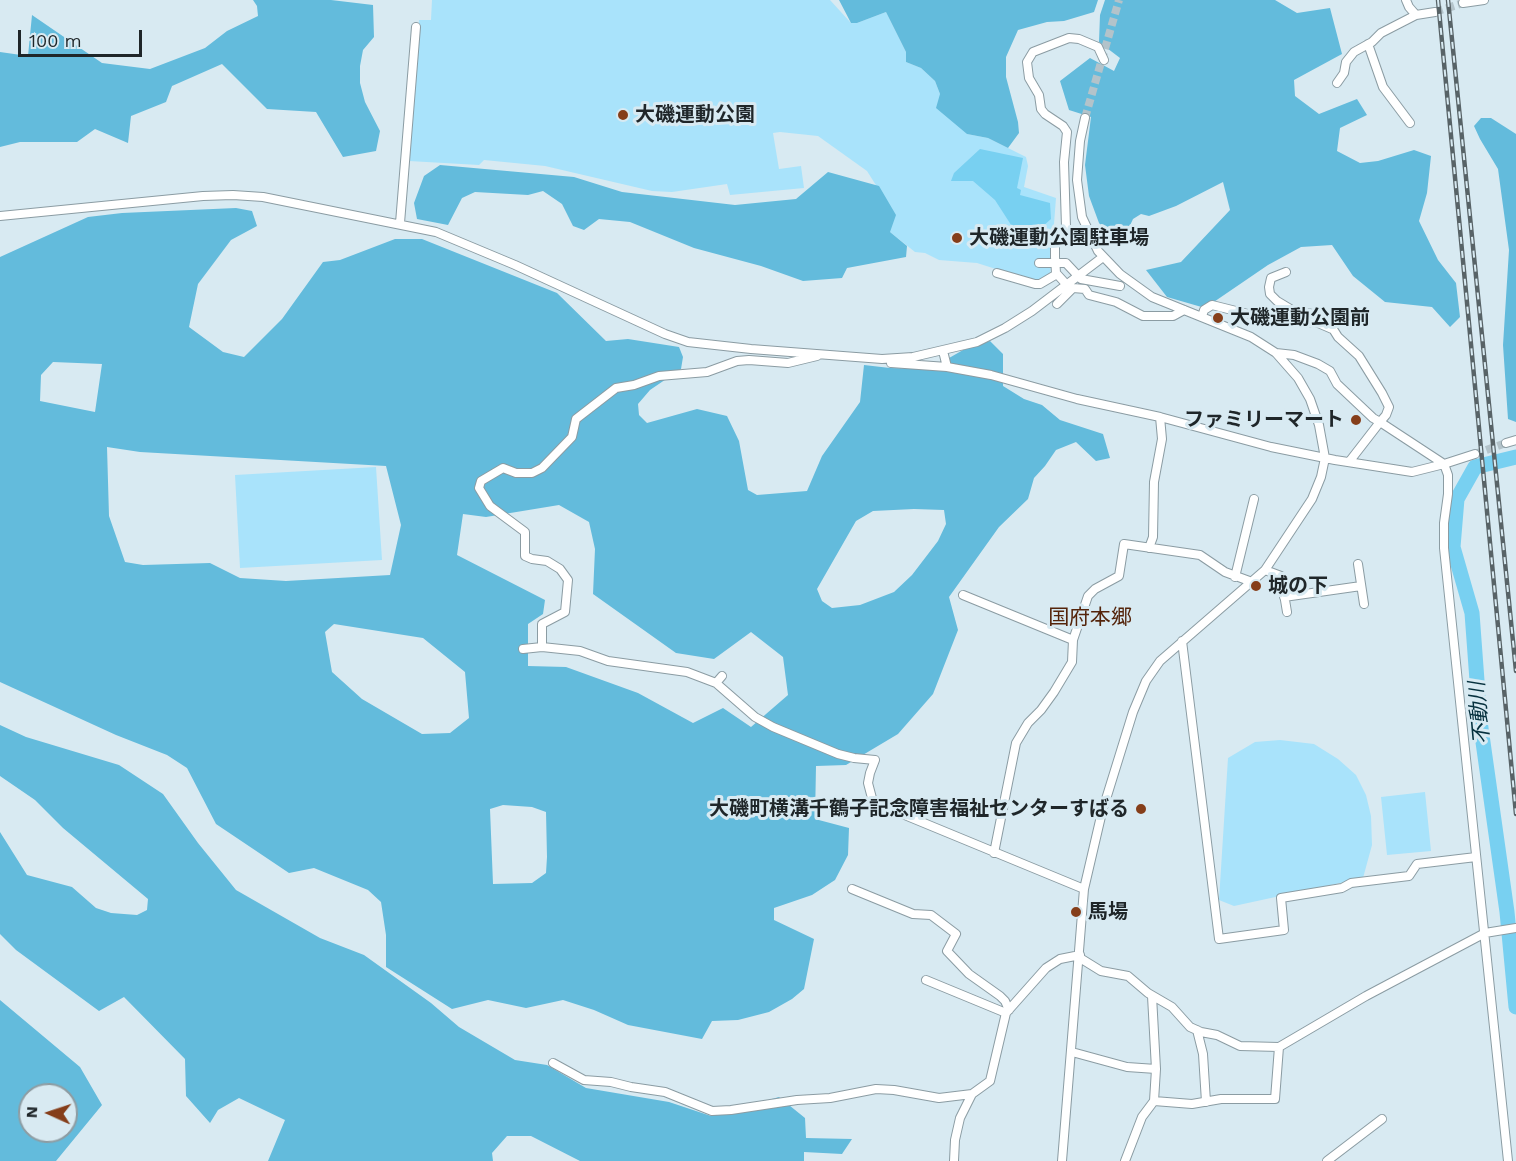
<!DOCTYPE html>
<meta charset="utf-8">
<style>
body{margin:0}
#map{position:relative;width:1516px;height:1161px;overflow:hidden;background:#d8eaf2;font-family:"Work Sans",sans-serif}
canvas{display:block}
.north{position:absolute;left:18px;top:1083px;width:60px;height:60px;box-sizing:border-box;background:#d8eaf2;border:2px solid #8e9ca2;border-radius:50%;rotate:273deg;font-size:16px;font-weight:700;line-height:24px;text-align:center;color:#1f2629}
.north::after{content:'';display:block;margin:auto;width:21px;height:27px;background:#853e1a;clip-path:polygon(50% 0,100% 100%,50% 72%,0 100%)}
.scale{position:absolute;left:18px;top:30px;width:124px;height:27px;box-sizing:border-box;border:3px solid #1f2629;border-top:0;padding-left:8px;font-size:18px;line-height:21px;white-space:nowrap;color:#1f2629;-webkit-text-stroke:4px #d8eaf2;paint-order:stroke}
</style>
<div id="map">
<canvas width="1516" height="1161"></canvas>
<div class="north">N</div>
<div class="scale">100 m</div>
</div>
<script>
const context = document.querySelector('canvas').getContext('2d');
context.lineJoin = 'round';
function fillPath(path, color) { context.fillStyle = color; context.fill(path, 'evenodd'); }
const toPath = rows => new Path2D(rows.map(r => 'M' + r).join(''));
function stroke(path, color, width, dash) { context.strokeStyle = color; context.lineWidth = width; context.lineCap = dash ? 'butt' : 'round'; context.setLineDash(dash || []); context.stroke(path); }
function drawText(font, color, halo, rows, align = 'center') {
  context.font = font + ' "Work Sans","Noto Sans JP",sans-serif'; context.lineWidth = 6; context.setLineDash([]); context.textBaseline = 'middle'; context.strokeStyle = halo; context.fillStyle = color; for (const [text, x, y, turn = 0] of rows) {
    context.save(); context.translate(x, y); context.rotate((+turn || 0) * Math.PI / 180); context.textAlign = isNaN(turn) ? turn : align; if (halo) context.strokeText(text, 0, 0); context.fillText(text, 0, 0); context.restore();
  }
}
fillPath(toPath([
 [432,0,830,0,851,23,857,23,886,12,906,52,906,62,921,68,935,81,940,94,967,134,988,138,1026,157,1028,166,1024,187,1056,198,1050,276,1040,283,977,263,939,260,925,253,915,252,890,232,886,201,867,171,818,136,780,132,773,133,779,169,801,166,804,188,730,195,727,184,672,192,652,191,545,166,484,160,479,165,409,161,419,20,431,20],
 [376,467,382,560,240,568,235,475],
 [1280,740,1314,744,1338,759,1356,775,1366,795,1371,816,1372,845,1363,878,1234,906,1219,900,1228,758,1255,742],
 [1425,792,1431,851,1387,855,1381,797]
]), '#a9e3fb');
fillPath(toPath([
 [253,0,331,0,373,5,374,37,363,50,360,66,360,83,365,102,380,131,376,151,343,157,316,112,267,109,222,64,172,86,166,102,131,116,128,143,95,129,77,142,20,142,0,147,0,52,28,56,32,15,102,63,150,69,205,48,227,31,258,16,257,6],
 [839,0,1098,0,1094,12,1064,21,1047,22,1018,30,1006,57,1006,77,1018,122,1019,133,1008,148,988,138,967,134,936,108,940,94,935,81,921,68,906,62,906,52,886,12,857,23,851,23],
 [1105,0,1275,0,1297,13,1330,8,1342,54,1294,80,1295,96,1319,114,1357,99,1367,115,1340,128,1337,151,1360,163,1378,161,1414,150,1431,156,1427,193,1419,221,1438,260,1456,283,1460,317,1450,327,1432,307,1385,302,1353,276,1332,245,1301,247,1268,265,1205,308,1167,297,1146,270,1181,262,1230,210,1223,182,1176,206,1149,216,1141,214,1133,219,1127,232,1120,240,1105,230,1099,223,1089,196,1085,165,1091,117,1069,110,1060,81,1090,58,1114,71,1120,58,1099,42,1100,15],
 [1481,118,1491,118,1516,134,1516,422,1508,419,1503,345,1509,250,1498,169,1480,139,1474,126],
 [440,165,574,177,622,192,735,205,796,199,828,172,879,186,896,215,890,232,907,246,906,257,847,268,842,278,803,281,761,266,694,248,630,222,599,219,584,230,573,226,562,204,543,191,528,195,475,192,462,198,448,225,417,219,414,203,424,176],
 [236,208,252,211,257,226,231,240,198,284,189,327,223,352,244,357,282,319,323,262,340,260,395,239,422,239,557,293,606,341,628,339,679,347,683,357,681,369,650,390,638,404,639,415,647,423,697,409,727,416,739,441,748,490,757,495,807,491,822,456,860,402,864,365,890,368,930,369,963,350,990,341,1003,354,1003,386,1024,399,1042,405,1060,420,1103,434,1110,458,1096,461,1076,442,1056,450,1045,466,1034,478,1028,499,999,527,949,597,958,630,933,694,898,734,846,765,816,766,815,819,849,828,848,855,835,880,812,895,774,908,774,920,814,939,804,989,792,999,769,1012,738,1020,712,1021,702,1039,628,1025,594,1010,563,1000,526,1008,488,1000,452,1009,386,967,386,935,381,902,368,890,314,868,289,873,216,824,187,768,167,755,116,735,0,682,0,257,88,217,122,213],
 [53,362,102,364,95,412,40,401,41,375],
 [107,447,140,452,386,466,401,525,390,575,286,581,240,578,210,563,143,565,125,562,109,516],
 [559,505,589,522,595,549,593,594,676,653,714,659,751,632,783,657,788,695,751,727,723,708,693,723,638,693,566,667,528,666,528,624,543,614,545,600,457,555,463,514,486,517],
 [914,509,944,510,946,524,938,541,912,575,894,592,860,605,832,608,822,601,817,589,856,521,873,511],
 [334,624,423,638,465,672,469,718,450,733,422,734,362,699,332,672,325,632],
 [503,805,532,807,546,812,547,857,546,873,532,883,493,884,490,809],
 [0,725,26,737,119,765,163,794,198,843,236,890,320,938,364,955,431,1003,459,1027,515,1060,547,1065,586,1088,669,1102,711,1116,779,1097,805,1118,806,1138,852,1139,842,1154,804,1152,804,1161,580,1161,531,1136,507,1136,492,1153,493,1161,268,1161,285,1120,239,1098,218,1110,210,1123,186,1096,185,1059,124,997,99,1011,16,950,0,934,0,832,27,875,72,887,96,908,111,913,137,915,147,910,148,899,63,828,35,800,0,776],
 [0,1000,80,1067,102,1105,56,1161,0,1161],
 [30,1095,66,1095,66,1131,30,1131]
]), '#63bbdc');
fillPath(toPath([
 [980,149,1023,158,1017,188,1021,190,1020,195,1050,203,1051,219,1043,226,1021,233,1015,231,995,200,973,181,951,181,954,173]
]), '#78d0f1');
stroke(toPath([
 [1516,457,1475,467,1457,499,1453,547,1472,613,1480,721,1507,912,1516,1007]
]), '#78d0f1', 15);
stroke(toPath([
 [1435,12,1463,3],
 [1085,118,1119,0],
 [1475,454,1506,443]
]), '#b3c3ca', 8, [8, 4]);
const minor = toPath([
 [1406,0,1409,7,1416,15,1435,12],
 [1463,3,1484,0],
 [1368,44,1383,87,1410,123],
 [1337,83,1344,73,1346,62,1354,52,1372,42,1381,33,1416,15],
 [0,216,203,196,233,195,263,197,436,232,515,265,665,334,688,342,751,349,882,359,913,357,977,342,1005,328,1032,311,1103,257],
 [400,223,416,27],
 [1039,263,1066,263,1081,279,1120,286],
 [997,273,1035,284,1040,284,1057,274],
 [1066,284,1056,273,1055,257,1055,246,1066,227,1064,162,1067,132,1063,126,1045,114,1041,109,1039,95,1029,78,1027,62,1033,52,1069,38,1079,39,1098,47,1104,60],
 [1057,304,1073,288,1085,289,1089,295,1116,302,1143,316,1173,316,1184,310],
 [1202,317,1204,310,1212,305,1268,319,1318,323,1332,329],
 [943,351,947,367,991,375,1077,399,1160,417,1271,447,1335,460,1412,472,1444,464,1475,454],
 [1276,353,1294,355,1318,364,1330,371,1337,384,1373,418,1380,422,1386,415,1389,407,1382,393,1359,356,1338,337,1328,321,1322,316,1292,310,1277,301,1270,294,1269,287,1271,278,1286,272],
 [891,363,947,367],
 [1506,443,1516,440],
 [1349,462,1380,422,1444,464,1448,475,1448,494,1444,523,1444,548,1508,1161],
 [1149,548,1153,537,1154,482,1162,439,1160,417],
 [1358,564,1364,604],
 [1265,570,1281,576,1287,612],
 [1235,577,1254,499],
 [963,595,1073,640],
 [1284,597,1361,586],
 [1182,641,1219,939,1284,930,1281,898,1342,888,1351,883,1409,876,1417,864,1476,857],
 [542,647,542,624,565,612,568,580,560,569,547,561,532,559,525,556,525,532,490,506,479,488,481,481,503,468,516,473,532,473,542,468,572,437,576,419,616,388,634,385,659,376,707,372,737,361,749,360,788,363,817,356],
 [523,649,542,647,580,651,608,661,687,672,716,683],
 [722,676,716,683,755,717,773,727,838,754,854,758,875,760,870,773,868,783,873,802,1084,889],
 [994,853,1016,743,1028,723,1041,710,1054,692,1072,662,1073,640,1088,596,1095,589,1119,576,1124,544,1200,555,1225,572,1252,582],
 [852,889,913,914,931,915,956,934,947,951,969,974,1000,996,1005,1001,1009,1010],
 [1080,958,1101,971,1128,976,1148,993,1172,1007,1190,1027,1201,1032,1217,1035,1240,1046,1279,1047],
 [926,980,1006,1013],
 [1152,996,1156,1069],
 [1197,1030,1203,1054,1206,1102],
 [1072,1052,1127,1067,1156,1069,1154,1101],
 [553,1063,584,1080,611,1082,631,1087,665,1092,712,1111,731,1110,797,1100,830,1098,876,1089,894,1090,939,1098,972,1094],
 [954,1161,955,1140,960,1118,972,1094,990,1081,1006,1013,1046,968,1060,959,1080,955],
 [1062,1161,1084,889,1102,812,1133,712,1146,681,1160,661,1265,570,1312,499,1321,477,1325,458,1319,425,1310,399,1298,378,1276,353,1251,337,1152,297,1120,274,1098,251,1082,217,1077,180,1080,141,1085,118],
 [1125,1161,1142,1117,1154,1101,1192,1104,1221,1099,1275,1099,1279,1047,1366,996,1485,933,1516,928],
 [1327,1161,1382,1119]
]);
stroke(minor, '#8b9ca3', 10);
stroke(minor, '#fff', 8);
const rail = toPath([
 [1438,0,1516,814],
 [1448,0,1516,671]
]);
stroke(rail, '#586367', 4.5);
stroke(rail, '#d8eaf2', 2, [7]);
for (const [x, y, r, color] of [
 [623,115,6,"#853e1a"],
 [957,238,6,"#853e1a"],
 [1218,318,6,"#853e1a"],
 [1356,420,6,"#853e1a"],
 [1256,586,6,"#853e1a"],
 [1141,809,6,"#853e1a"],
 [1076,912,6,"#853e1a"]
]) { const dot = new Path2D(); dot.arc(x, y, r, 0, 2 * Math.PI); context.fillStyle = color; context.fill(dot); stroke(dot, '#d8eaf2', 2); }
drawText('bold 20px', '#1f2629', '#d8eaf2', [
 ["大磯運動公園",635,115],
 ["大磯運動公園駐車場",969,238],
 ["大磯運動公園前",1230,318],
 ["ファミリーマート",1344,420,"right"],
 ["城の下",1268,586],
 ["大磯町横溝千鶴子記念障害福祉センターすばる",1129,809,"right"],
 ["馬場",1088,912]
], 'left');
drawText('21px', '#54240b', '#d8eaf2', [
 ["国府本郷",1090,618]
]);
drawText('italic 21px', '#06313e', '#d8eaf2', [
 ["不動川",1480,713,-95]
]);
</script>
